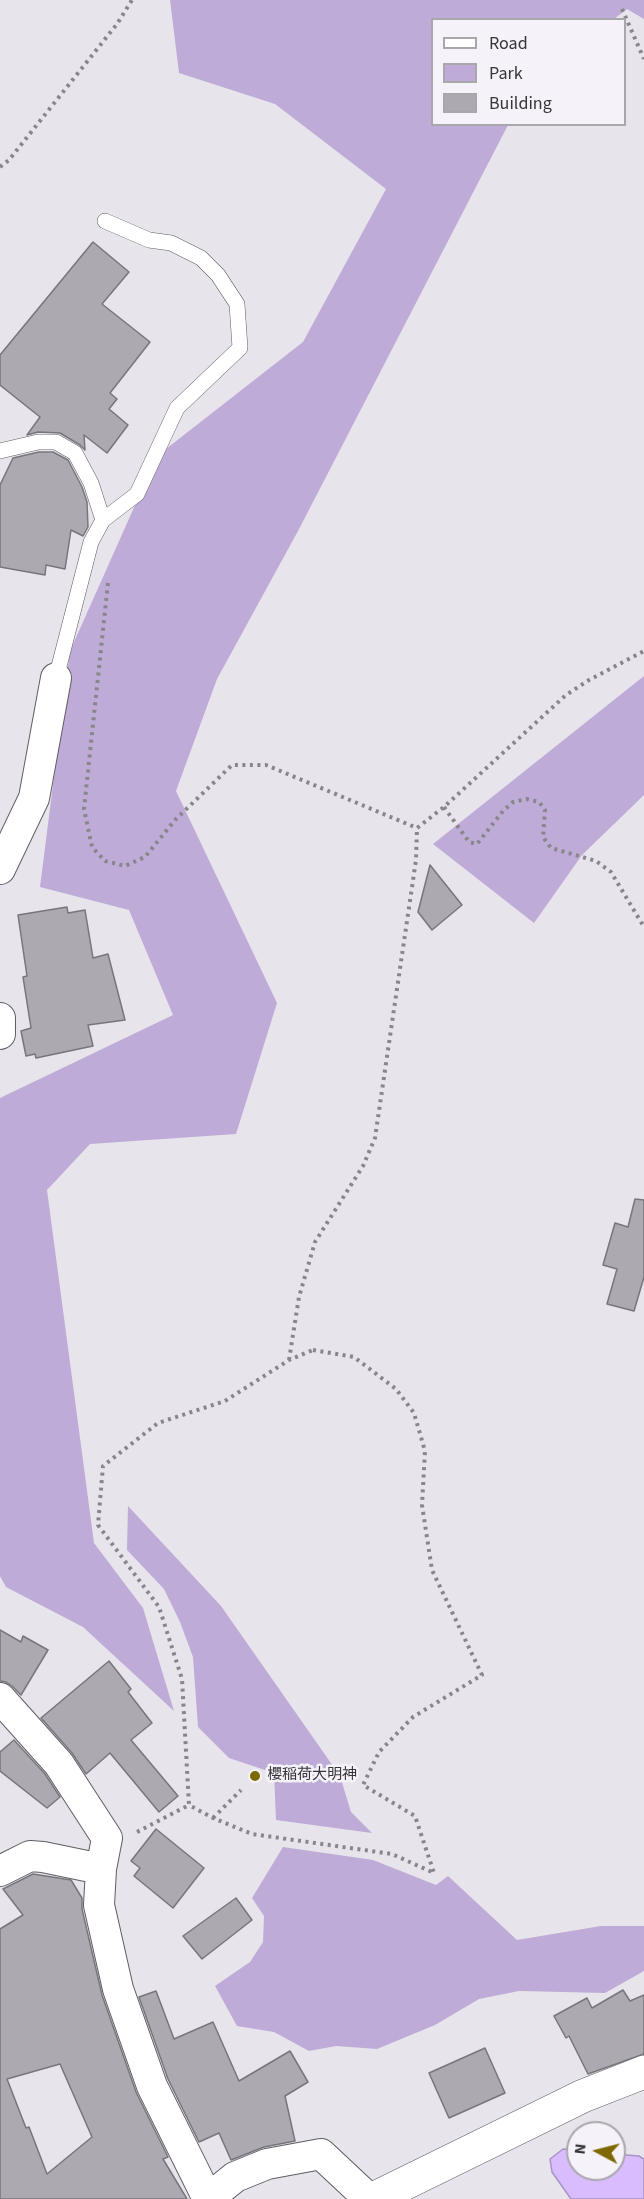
<!DOCTYPE html>
<meta charset="utf-8">
<style>
body{margin:0}
#map{position:relative;width:644px;height:2199px;overflow:hidden;background:#e7e4ec;font-family:"Source Sans 3",sans-serif}
canvas{display:block}
.legend{position:absolute;left:431px;top:18px;width:195px;height:108px;box-sizing:border-box;background:#f5f2f9;border:2px solid #a9a6ac;margin:0;padding:8px 10px;list-style:none;font-size:18px;color:#363538}
.legend li{display:flex;align-items:center;gap:12px;height:30px}
.legend b{width:30px;border:2px solid #a9a6ac}
.north{position:absolute;left:566px;top:2121px;width:60px;height:60px;box-sizing:border-box;background:#f5f2f9;border:2px solid #a9a6ac;border-radius:50%;rotate:277deg;font-size:16px;font-weight:700;line-height:24px;text-align:center;color:#363538}
.north::after{content:'';display:block;margin:auto;width:21px;height:27px;background:#7f6800;clip-path:polygon(50% 0,100% 100%,50% 72%,0 100%)}
</style>
<div id="map">
<canvas width="644" height="2199"></canvas>
<ul class="legend">
<li><b style="height:8px;background:#fff"></b>Road</li>
<li><b style="height:16px;background:#beabd7"></b>Park</li>
<li><b style="height:16px;background:#aca9b0"></b>Building</li>
</ul>
<div class="north">N</div>
</div>
<script>
const context = document.querySelector('canvas').getContext('2d');
context.lineJoin = 'round';
function fillPath(path, color) { context.fillStyle = color; context.fill(path, 'evenodd'); }
const toPath = rows => new Path2D(rows.map(r => 'M' + r).join(''));
function stroke(path, color, width, dash) { context.strokeStyle = color; context.lineWidth = width; context.lineCap = dash ? 'butt' : 'round'; context.setLineDash(dash || []); context.stroke(path); }
function drawText(font, color, halo, rows, align = 'center') {
  context.font = font + ' "Source Sans 3","Noto Sans JP",sans-serif'; context.lineWidth = 5; context.setLineDash([]); context.textBaseline = 'middle'; context.strokeStyle = halo; context.fillStyle = color; for (const [text, x, y, turn = 0] of rows) {
    context.save(); context.translate(x, y); context.rotate((+turn || 0) * Math.PI / 180); context.textAlign = isNaN(turn) ? turn : align; if (halo) context.strokeText(text, 0, 0); context.fillText(text, 0, 0); context.restore();
  }
}
fillPath(toPath([
 [170,0,644,0,644,19,627,9,614,19,432,20,432,124,508,125,298,531,217,679,176,791,277,1003,236,1134,90,1144,47,1190,94,1543,143,1608,174,1711,83,1627,6,1587,0,1576,0,1098,173,1015,129,910,40,887,70,651,157,456,303,342,386,189,275,104,179,73],
 [644,676,644,795,582,855,534,923,433,844],
 [128,1506,221,1606,340,1776,351,1812,372,1833,276,1820,274,1773,229,1758,198,1727,193,1657,180,1622,164,1589,127,1550],
 [283,1847,373,1860,436,1885,448,1876,517,1940,601,1926,644,1926,644,1971,605,1993,519,1991,479,1999,435,2025,377,2049,336,2046,309,2051,274,2032,237,2026,215,1986,250,1962,263,1942,264,1916,252,1898]
]), '#beabd7');
const water = toPath([
 [563,2149,578,2150,578,2169,614,2169,614,2154,639,2156,644,2159,644,2199,571,2199,552,2172,550,2159,563,2149]
]);
fillPath(water, '#d8bcfd');
stroke(water, '#a794c2', 1.5);
const building = toPath([
 [93,242,129,272,102,304,150,342,110,393,117,399,109,409,128,425,107,453,84,435,85,450,80,445,60,433,38,432,27,435,40,417,0,385,0,355,93,242],
 [39,452,53,452,68,460,82,487,87,502,88,527,83,536,71,530,65,569,46,565,45,575,0,567,0,485,13,458,39,452],
 [430,865,462,905,432,930,418,912,430,865],
 [67,907,68,913,85,910,93,958,108,954,125,1020,88,1025,93,1046,36,1058,35,1054,26,1056,21,1031,31,1028,23,977,27,976,18,915,67,907],
 [635,1199,644,1200,644,1277,634,1311,607,1304,617,1269,603,1265,615,1223,628,1227,635,1199],
 [0,1630,21,1642,23,1636,48,1650,21,1695,12,1686,6,1682,0,1681,0,1630],
 [109,1661,131,1689,128,1692,152,1723,131,1740,178,1796,159,1812,110,1753,86,1774,72,1753,41,1718,109,1661],
 [14,1740,45,1774,60,1797,47,1808,0,1771,0,1752,14,1740],
 [156,1829,204,1868,173,1908,134,1876,140,1868,131,1861,156,1829],
 [33,1874,71,1880,82,1898,82,1909,102,1995,136,2092,168,2157,163,2159,187,2199,0,2199,0,1929,23,1915,3,1889,33,1874],
 [60,2064,92,2137,47,2174,29,2127,26,2128,7,2079,60,2064],
 [236,1898,252,1920,202,1959,183,1936,236,1898],
 [623,1990,630,2001,644,1995,644,2054,588,2074,569,2036,566,2038,554,2016,587,1998,592,2008,623,1990],
 [156,1991,174,2039,213,2022,239,2081,290,2051,308,2082,285,2096,295,2141,264,2147,231,2160,219,2133,199,2142,168,2079,139,1997,156,1991],
 [485,2048,505,2093,449,2118,429,2073,485,2048]
]);
fillPath(building, '#aca9b0');
stroke(building, '#78767c', 1.5);
const service = toPath([
 [0,451,38,442,56,442,75,453,91,483,103,520],
 [56,678,91,542,103,520,137,494,177,408,240,348,237,304,218,275,201,258,171,243,149,240,105,221]
]);
const minor = toPath([
 [0,869,34,798,56,678],
 [0,1018,0,1034],
 [0,1698,59,1764,107,1838,101,1869,99,1905,118,1989,152,2086,208,2199],
 [0,1871,30,1856,43,1857,101,1869],
 [208,2199,235,2177,267,2164,321,2154,369,2199]
]);
const tertiary = toPath([
 [373,2199,583,2096,644,2072]
]);
stroke(service, '#605d63', 16);
stroke(minor, '#605d63', 32);
stroke(tertiary, '#605d63', 34);
stroke(toPath([
 [622,9,644,59],
 [0,167,9,160,117,24,132,0],
 [108,583,84,809,92,847,105,861,125,866,145,857,175,820,232,765,266,765,417,828,444,807,566,695,589,680,644,651],
 [444,807,469,842,477,844,503,811,513,802,527,799,539,802,545,810,543,837,551,848,596,861,611,872,644,927],
 [313,1350,354,1357,396,1389,414,1413,425,1451,422,1505,432,1570,482,1675,413,1717,379,1752,363,1785,415,1816,434,1873,392,1854,252,1834,213,1818,189,1805,182,1679,159,1607,98,1525,103,1466,158,1423,225,1401,289,1360,313,1350],
 [289,1360,299,1297,315,1242,363,1166,375,1138,416,860,417,828],
 [213,1818,241,1790],
 [137,1832,189,1805]
]), '#88868b', 4, [3, 4.5]);
stroke(service, '#fff', 15);
stroke(minor, '#fff', 30);
stroke(tertiary, '#fff', 33);
for (const [x, y, r, color] of [
 [255,1776,6,"#7f6800"]
]) { const dot = new Path2D(); dot.arc(x, y, r, 0, 2 * Math.PI); context.fillStyle = color; context.fill(dot); stroke(dot, '#f5f2f9', 2); }
drawText('15px', '#363538', '#f5f2f9', [
 ["櫻稲荷大明神",267,1776]
], 'left');
</script>
